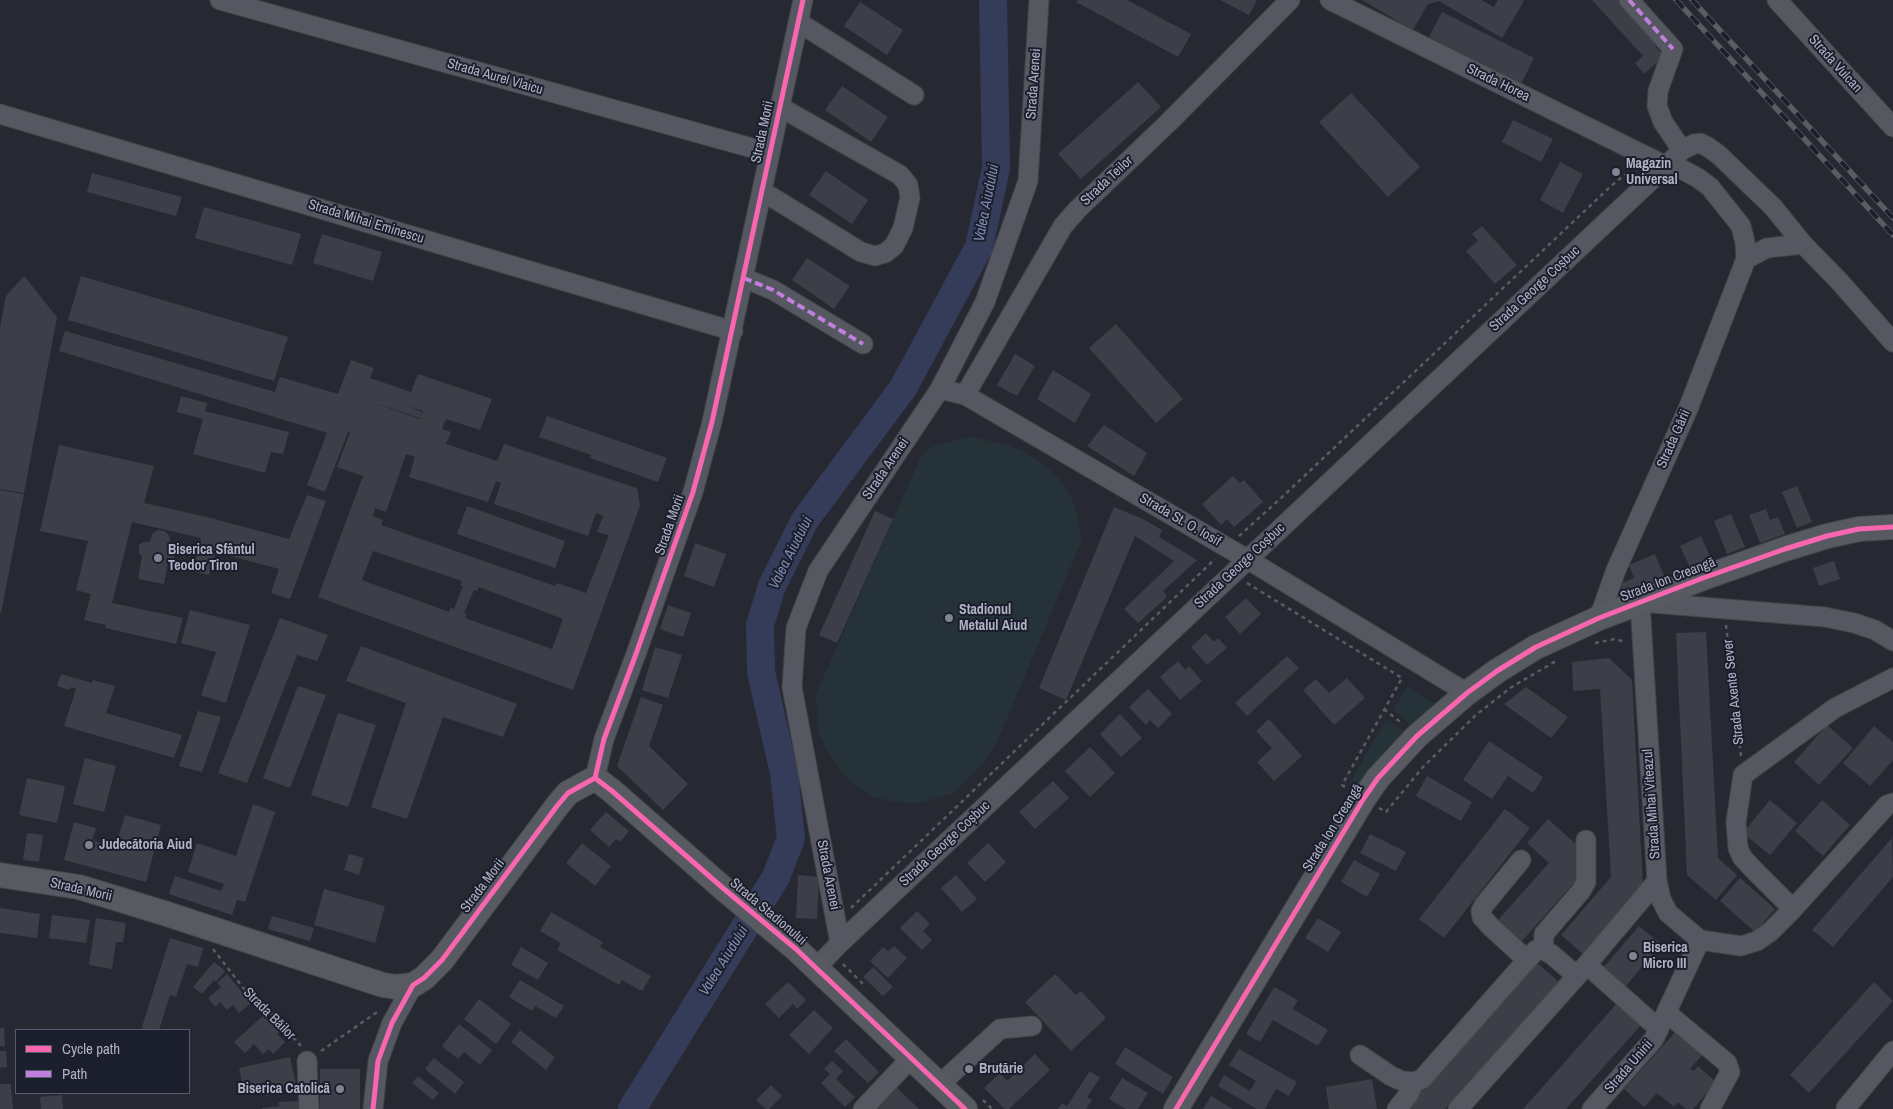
<!DOCTYPE html>
<meta charset="utf-8">
<style>
body{margin:0}
#map{position:relative;width:1893px;height:1109px;overflow:hidden;background:#272932;font-family:"Archivo Narrow",sans-serif}
canvas{display:block}
.legend{position:absolute;left:15px;top:1029px;width:175px;height:65px;box-sizing:border-box;background:#1b1e2c;border:1px solid #575a69;margin:0;padding:6px 9px;list-style:none;font-size:15px;color:#b0b3c4}
.legend li{display:flex;align-items:center;gap:10px;height:25px}
.legend b{width:25px;border:1px solid #575a69}
</style>
<div id="map">
<canvas width="1893" height="1109"></canvas>
<ul class="legend">
<li><b style="height:6px;background:#f766af"></b>Cycle path</li>
<li><b style="height:6px;background:#c07fdc"></b>Path</li>
</ul>
</div>
<script>
const context = document.querySelector('canvas').getContext('2d');
context.lineJoin = 'round';
function fillPath(path, color) { context.fillStyle = color; context.fill(path, 'evenodd'); }
const toPath = rows => new Path2D(rows.map(r => 'M' + r).join(''));
function stroke(path, color, width, dash) { context.strokeStyle = color; context.lineWidth = width; context.lineCap = dash ? 'butt' : 'round'; context.setLineDash(dash || []); context.stroke(path); }
function drawText(font, color, halo, rows, align = 'center') {
  context.font = font + ' "Archivo Narrow",sans-serif'; context.lineWidth = 4; context.setLineDash([]); context.textBaseline = 'middle'; context.strokeStyle = halo; context.fillStyle = color; for (const [text, x, y, turn = 0] of rows) {
    context.save(); context.translate(x, y); context.rotate((+turn || 0) * Math.PI / 180); context.textAlign = isNaN(turn) ? turn : align; if (halo) context.strokeText(text, 0, 0); context.fillText(text, 0, 0); context.restore();
  }
}
fillPath(toPath([
 [971,437,1008,445,1027,453,1042,463,1056,475,1067,488,1074,504,1080,527,1081,542,998,740,986,761,953,793,930,800,914,803,895,802,874,797,859,788,846,777,835,764,826,749,818,730,816,694,922,454,936,445],
 [1408,687,1441,707,1417,730,1393,709],
 [1386,719,1411,736,1361,790,1350,783]
]), '#253238');
stroke(toPath([
 [632,1109,776,877,791,838,784,773,761,672,760,625,772,586,805,520,903,388,979,247,996,168,993,0]
]), '#353c5a', 28);
fillPath(toPath([
 [1078,0,1127,0,1191,34,1178,57,1076,2],
 [1220,0,1257,0,1249,15],
 [1362,0,1481,0,1494,7,1498,0,1521,0,1524,1,1502,38,1439,1,1428,4,1413,30],
 [1592,0,1624,0,1661,40,1655,46,1664,56,1644,74,1635,63,1643,56],
 [860,2,903,30,887,55,844,26],
 [1442,12,1534,58,1521,84,1429,37],
 [1138,82,1161,107,1081,179,1058,154],
 [842,86,888,117,871,142,825,110],
 [1351,93,1420,167,1388,197,1319,122],
 [1513,120,1553,139,1541,162,1502,142],
 [1560,162,1583,174,1563,213,1540,200],
 [826,171,868,200,852,224,809,195],
 [92,173,182,197,176,216,87,192],
 [204,207,301,234,292,265,195,238],
 [1482,226,1517,265,1495,284,1466,251,1478,241,1472,234],
 [322,234,382,252,373,281,313,263],
 [807,258,850,286,834,309,792,280],
 [24,276,57,317,24,493,0,489,0,328,6,296],
 [81,276,288,337,274,381,68,320],
 [1116,324,1183,399,1156,423,1089,348],
 [65,331,275,392,280,377,338,394,351,360,374,368,370,378,411,392,418,374,492,399,480,430,446,419,442,429,451,432,446,444,497,461,504,444,637,488,640,506,573,690,318,597,363,476,337,467,350,432,348,432,325,492,307,485,327,433,59,351],
 [359,398,420,418,422,412,407,406,423,411,420,419],
 [406,454,415,457,409,477,488,502,496,481,501,483,494,504,588,536,596,513,603,516,597,532,609,535,586,593,557,583,555,586,381,525,383,520,373,516,375,508,386,512],
 [373,551,462,581,460,585,463,586,454,609,451,608,449,612,362,580],
 [479,587,563,619,552,649,465,618,467,614,464,613,474,590,477,591],
 [1015,354,1035,366,1017,396,997,385],
 [1053,370,1091,394,1075,423,1037,399],
 [181,396,207,403,205,411,289,432,283,454,271,452,265,473,193,454,203,419,177,412],
 [547,416,667,458,658,482,590,458,591,455,539,437],
 [1104,425,1147,453,1134,476,1087,446],
 [59,445,154,466,144,503,207,517,289,539,307,495,326,501,290,599,271,593,279,569,216,552,209,575,193,571,201,538,132,522,112,603,183,618,176,644,105,628,106,625,84,620,91,594,76,590,88,541,40,531],
 [1233,476,1240,483,1244,480,1263,502,1234,527,1227,519,1221,525,1202,504],
 [1797,486,1812,522,1797,528,1782,492],
 [0,490,24,494,1,613,0,613],
 [467,506,565,541,555,568,457,534],
 [1114,507,1143,519,1162,530,1159,537,1197,560,1163,591,1167,597,1138,623,1124,609,1174,561,1135,536,1066,700,1039,688],
 [1766,509,1770,520,1778,517,1785,534,1760,543,1749,515],
 [875,511,893,519,837,643,819,635],
 [1731,514,1745,547,1727,554,1714,521],
 [158,530,165,531,170,537,170,548,173,550,175,554,173,559,168,562,164,584,138,579,142,556,139,553,139,545,143,542,150,542,152,534],
 [1701,536,1713,563,1692,572,1680,546],
 [695,543,726,554,714,587,684,576],
 [1655,554,1667,583,1627,600,1620,584,1634,578,1629,565],
 [1834,561,1840,579,1819,586,1813,568],
 [1246,598,1261,614,1240,634,1225,617],
 [668,605,691,613,683,637,660,629],
 [190,610,250,625,226,703,201,695,216,652,181,643],
 [280,618,328,635,317,661,297,655,247,783,218,773],
 [1706,632,1718,858,1737,875,1716,900,1687,875,1676,633],
 [1206,633,1214,642,1218,638,1227,648,1207,665,1191,647],
 [361,646,517,704,503,737,443,717,407,819,371,807,406,703,346,681],
 [655,647,682,655,668,698,642,690],
 [1287,656,1299,668,1247,716,1235,703],
 [1609,658,1632,680,1643,886,1584,955,1561,935,1611,877,1600,689,1573,691,1572,662],
 [1178,661,1185,670,1189,666,1202,681,1180,700,1160,677],
 [61,674,92,683,93,680,115,686,106,713,182,735,174,758,64,726,76,689,71,687,69,690,57,686],
 [1347,678,1365,698,1334,725,1303,690,1316,679,1329,693],
 [298,686,326,695,290,788,263,778],
 [1526,687,1568,717,1551,738,1504,704],
 [1148,689,1172,714,1158,728,1150,720,1146,725,1129,707],
 [641,697,663,705,649,746,688,784,663,810,617,766],
 [198,711,221,717,202,772,179,766],
 [338,713,376,725,348,807,311,795],
 [1120,714,1142,738,1121,757,1100,734],
 [1269,719,1302,756,1274,781,1257,762,1272,748,1256,731],
 [1827,725,1853,748,1819,785,1794,762],
 [1874,726,1893,742,1893,760,1870,786,1843,763],
 [1489,741,1543,777,1533,793,1508,776,1492,799,1463,780],
 [1090,747,1115,773,1090,797,1065,771],
 [85,758,116,766,104,812,73,804],
 [1427,776,1472,802,1461,821,1416,796],
 [27,778,65,786,57,823,19,815],
 [1053,781,1069,798,1035,829,1019,812],
 [1770,800,1797,823,1770,855,1743,833],
 [1822,800,1850,825,1823,856,1795,831],
 [253,804,275,812,245,902,237,900,232,915,169,894,175,876,221,891,224,884,188,872,197,843,236,856],
 [1505,809,1530,828,1444,938,1419,919],
 [606,812,629,831,620,842,616,839,609,847,590,830],
 [125,815,161,825,146,882,64,860,74,822,96,828,92,840,128,850,130,841,118,838],
 [1548,819,1579,847,1579,877,1522,941,1498,920,1549,863,1527,843],
 [27,833,43,835,39,862,23,860],
 [1370,834,1406,852,1396,871,1360,853],
 [1892,838,1893,877,1833,947,1812,930],
 [582,843,611,866,595,886,566,863],
 [988,843,1006,862,985,882,967,863],
 [349,854,364,858,359,875,344,870],
 [1354,860,1380,874,1367,897,1341,882],
 [798,875,819,877,817,919,796,918],
 [956,875,977,899,962,912,941,888],
 [1740,878,1775,909,1755,932,1720,901],
 [324,889,385,906,375,943,314,925],
 [0,908,40,914,37,938,0,933],
 [917,911,930,924,923,931,932,940,922,950,900,928],
 [551,912,603,942,600,947,651,976,642,991,622,980,619,985,557,950,561,943,540,931],
 [52,915,90,920,86,943,49,938],
 [272,916,314,928,310,941,268,929],
 [96,918,126,923,123,942,116,942,112,969,89,965],
 [1318,918,1341,932,1328,952,1305,938],
 [1639,926,1661,944,1626,986,1604,967],
 [170,938,203,948,198,967,187,964,176,997,170,995,159,1030,141,1030],
 [894,946,907,958,888,978,870,961,883,947,888,951],
 [521,947,548,963,538,980,511,965],
 [214,962,225,971,216,982,214,980,202,994,193,987],
 [1537,963,1560,983,1445,1109,1404,1109],
 [873,967,893,987,883,996,863,977],
 [227,974,251,1003,239,1013,233,1005,227,1010,220,1002,215,1007,208,998,221,987,217,983],
 [1055,974,1076,995,1081,991,1106,1018,1071,1051,1025,1002],
 [520,980,564,1006,556,1018,535,1006,532,1011,509,997],
 [788,982,806,1000,797,1009,793,1004,779,1018,765,1004],
 [1874,982,1893,1001,1809,1093,1790,1075],
 [1274,987,1298,1000,1293,1009,1328,1030,1318,1046,1273,1020,1260,1042,1246,1034],
 [479,999,511,1024,496,1044,464,1019],
 [1618,1002,1642,1024,1566,1109,1523,1109],
 [814,1010,833,1028,809,1054,789,1035],
 [265,1014,280,1031,277,1034,285,1042,273,1054,269,1049,263,1054,254,1044,245,1053,234,1042],
 [459,1024,492,1050,480,1065,464,1052,458,1059,442,1046],
 [4,1027,5,1046,0,1046,0,1028],
 [1678,1029,1704,1053,1690,1069,1694,1071,1698,1066,1716,1082,1693,1109,1686,1109,1678,1102,1674,1107,1657,1093,1644,1107,1624,1089],
 [520,1030,555,1057,546,1070,511,1042],
 [846,1039,879,1072,868,1083,834,1051],
 [1125,1047,1173,1077,1163,1094,1115,1064],
 [1239,1049,1297,1082,1289,1096,1276,1089,1265,1109,1257,1109,1218,1086,1224,1075,1250,1091,1256,1081,1229,1065],
 [0,1051,6,1051,7,1067,0,1068],
 [1035,1054,1050,1070,1009,1109,1005,1109,984,1088,1000,1073,1007,1081],
 [290,1057,297,1089,266,1096,264,1085,248,1089,247,1081,242,1082,239,1068],
 [434,1058,464,1082,455,1094,425,1069],
 [832,1061,843,1071,836,1079,855,1097,845,1107,821,1083,830,1074,824,1069],
 [320,1069,360,1069,360,1109,320,1109],
 [1090,1071,1100,1078,1087,1097,1092,1100,1086,1109,1058,1109,1062,1103,1067,1106],
 [418,1076,439,1093,433,1100,412,1083],
 [1122,1078,1148,1093,1138,1109,1126,1109,1109,1099],
 [1372,1079,1377,1109,1329,1109,1326,1087],
 [0,1084,11,1084,13,1109,0,1109],
 [771,1085,782,1096,769,1109,766,1109,756,1100],
 [895,1086,919,1109,877,1109,874,1106],
 [62,1095,63,1109,41,1109,40,1097],
 [1211,1096,1233,1109,1203,1109],
 [299,1101,299,1109,262,1109,262,1108,279,1106,278,1102]
]), '#3c3f48');
const minor = toPath([
 [220,0,770,153],
 [1777,0,1893,127],
 [798,22,914,95],
 [0,114,733,331],
 [1682,150,1694,144,1700,143,1708,147,1719,155,1773,207,1803,244,1839,281,1893,342],
 [762,191,861,252,875,256,885,253,894,246,903,228,910,198,908,185,900,175,780,107],
 [1746,259,1767,248,1803,244],
 [744,278,773,290,863,344],
 [940,389,965,395,1247,559,1467,693],
 [965,395,1063,226,1077,210,1168,123,1290,0],
 [1599,618,1616,570,1688,409,1746,259,1745,242,1741,226,1710,187,1698,178,1683,170,1666,166,1682,150,1663,122,1657,106,1658,91,1673,49,1629,0],
 [595,778,604,739,636,654,693,492,712,422,803,0],
 [1521,860,1484,905,1481,911,1482,917,1490,926,1526,959],
 [1657,881,1661,899,1668,913,1700,940,1741,946,1757,941,1770,932,1793,909,1887,805,1893,803],
 [1793,909,1753,869,1742,857,1738,848,1736,822,1743,775,1835,708,1893,678],
 [840,943,792,687,796,628,818,571,940,389,985,302,1028,181,1039,0],
 [1543,950,1544,934,1581,891,1586,882,1586,840],
 [1587,965,1659,1029],
 [816,968,840,943,1666,166,1330,0],
 [1667,1013,1727,1063,1730,1072,1710,1109],
 [1360,1055,1391,1076,1402,1081,1414,1082,1422,1079,1536,950,1543,950,1551,954,1577,976],
 [307,1061,309,1109],
 [939,1085,1000,1029,1032,1026],
 [1846,1108,1893,1051],
 [373,1109,378,1061,392,1023,413,985],
 [863,1109,911,1058],
 [1397,1109,1409,1094,1414,1082],
 [1458,1109,1577,976,1657,881,1640,602,1825,617,1854,623,1875,630,1893,641],
 [1592,1109,1654,1039,1700,940]
]);
const major = toPath([
 [0,875,79,887,167,914,383,985,397,987,413,985,424,978,442,960,557,806,568,793,595,778,612,791,724,889,796,949,965,1109],
 [1176,1109,1364,798,1378,778,1417,736,1467,693,1497,671,1536,647,1599,618,1703,578,1785,549,1827,536,1859,529,1893,527]
]);
stroke(minor, '#43444b', 21);
stroke(major, '#44464f', 26);
stroke(toPath([
 [1239,536,1280,499,1609,188,1624,175,1633,173],
 [1247,583,1402,678,1342,785,1347,788],
 [1726,625,1741,756],
 [1595,643,1615,639,1625,642],
 [1384,709,1403,724],
 [1379,808,1386,812,1423,767,1476,715,1510,688,1556,661],
 [851,908,1215,559],
 [213,949,251,998,261,1007,270,1012,301,1046],
 [843,964,864,985],
 [321,1051,380,1010],
 [983,1100,992,1109]
]), '#595c64', 2.5, [4, 4]);
stroke(minor, '#565861', 19);
stroke(major, '#585a62', 24);
const rail = toPath([
 [1676,0,1893,235],
 [1692,0,1893,218]
]);
stroke(rail, '#5a5c64', 5.5);
stroke(rail, '#1b1e2c', 4, [11]);
stroke(toPath([
 [1629,0,1673,49],
 [744,278,773,290,863,344]
]), '#c07fdc', 4, [8, 4]);
stroke(toPath([
 [595,778,604,739,636,654,693,492,712,422,803,0],
 [595,778,612,791,724,889,796,949,965,1109],
 [373,1109,378,1061,392,1023,413,985,424,978,442,960,557,806,568,793,595,778],
 [1176,1109,1364,798,1378,778,1417,736,1467,693,1497,671,1536,647,1599,618,1703,578,1785,549,1827,536,1859,529,1893,527]
]), '#f766af', 5);
for (const [x, y, r, color] of [
 [1616,172,5,"#808391"],
 [158,558,5,"#808391"],
 [949,618,5,"#808391"],
 [89,845,5,"#808391"],
 [1633,956,5,"#808391"],
 [969,1069,5,"#808391"],
 [340,1089,5,"#808391"]
]) { const dot = new Path2D(); dot.arc(x, y, r, 0, 2 * Math.PI); context.fillStyle = color; context.fill(dot); stroke(dot, '#1b1e2c', 2); }
drawText('14px', '#b0b3c4', '#1b1e2c', [
 ["Strada Vulcan",1835,64,48],
 ["Strada Aurel Vlaicu",495,77,16],
 ["Strada Horea",1498,83,26],
 ["Strada Arenei",1034,84,-86],
 ["Strada Morii",763,132,-78],
 ["Strada Teilor",1107,181,-43],
 ["Strada Mihai Eminescu",366,222,17],
 ["Strada George Coșbuc",1535,289,-43],
 ["Strada Gării",1674,439,-66],
 ["Strada Arenei",886,469,-56],
 ["Strada St. O. Iosif",1180,520,30],
 ["Strada Morii",670,525,-71],
 ["Strada George Coșbuc",1240,566,-43],
 ["Strada Ion Creangă",1668,580,-21],
 ["Strada Axente Sever",1734,692,-96],
 ["Strada Mihai Viteazul",1652,804,-94],
 ["Strada Ion Creangă",1333,828,-58],
 ["Strada George Coșbuc",945,844,-43],
 ["Strada Arenei",828,875,79],
 ["Strada Morii",483,886,-53],
 ["Strada Morii",81,890,13],
 ["Strada Stadionului",768,912,40],
 ["Strada Băilor",269,1014,45],
 ["Strada Unirii",1629,1067,-49]
]);
drawText('bold 14px', '#b0b3c4', '#1b1e2c', [
 ["Magazin",1626,164],
 ["Universal",1626,180],
 ["Biserica Sfântul",168,550],
 ["Teodor Tiron",168,566],
 ["Stadionul",959,610],
 ["Metalul Aiud",959,626],
 ["Judecătoria Aiud",99,845],
 ["Biserica",1643,948],
 ["Micro III",1643,964],
 ["Brutărie",979,1069],
 ["Biserica Catolică",330,1089,"right"]
], 'left');
drawText('italic 15px', '#808bb0', '#1b1e2c', [
 ["Valea Aiudului",987,203,-79],
 ["Valea Aiudului",791,553,-63],
 ["Valea Aiudului",724,961,-58]
]);
</script>
